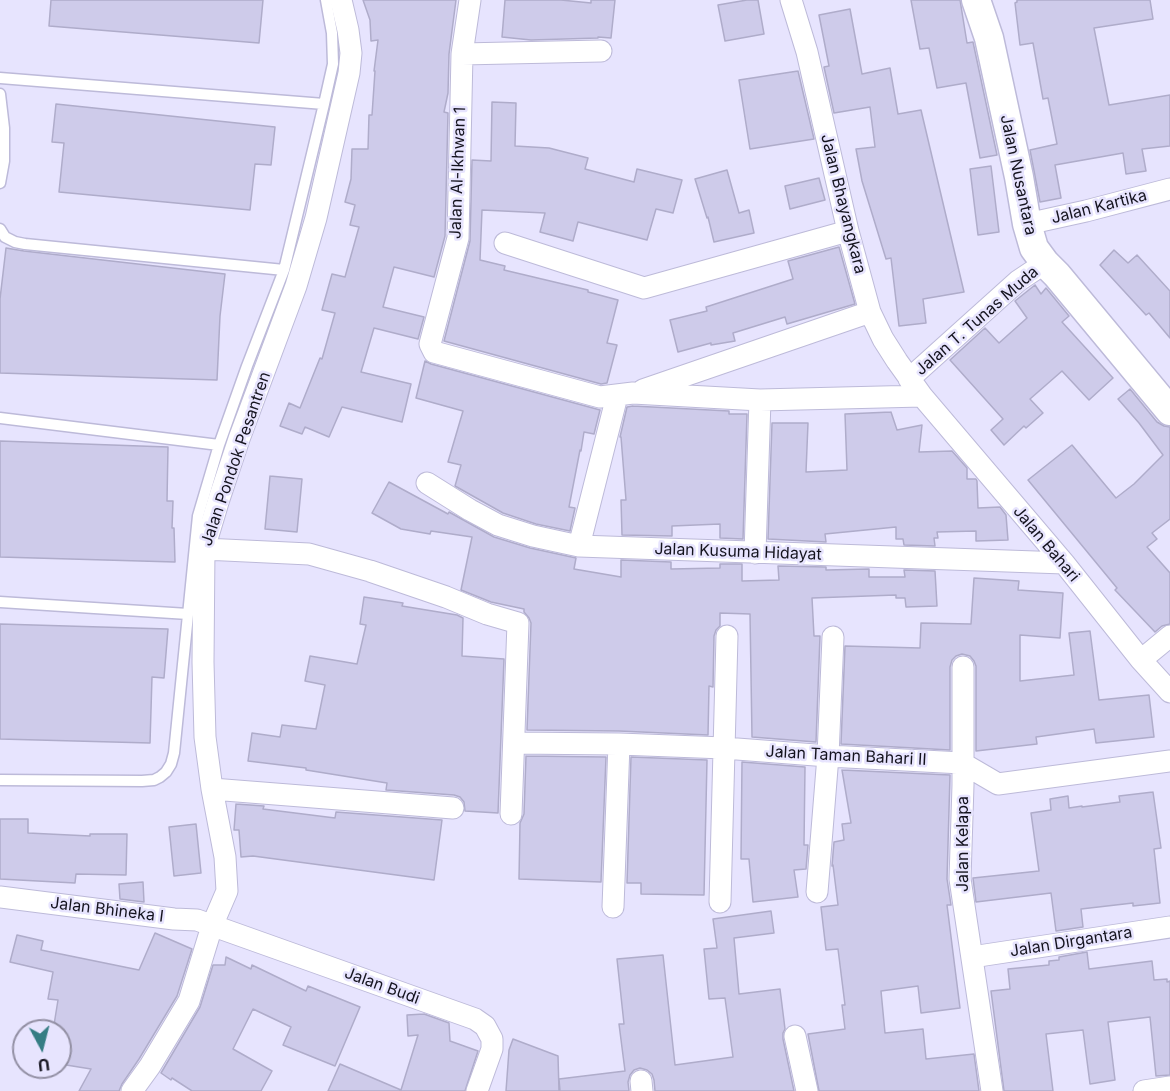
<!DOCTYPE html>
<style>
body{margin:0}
#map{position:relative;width:1170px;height:1091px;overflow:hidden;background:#e7e4fe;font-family:Inter,sans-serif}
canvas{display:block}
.north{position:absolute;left:12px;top:1019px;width:60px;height:60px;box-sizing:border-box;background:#e7e4fe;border:2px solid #9390a4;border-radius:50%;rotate:173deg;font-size:16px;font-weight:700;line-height:24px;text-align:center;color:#14131e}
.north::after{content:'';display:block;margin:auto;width:21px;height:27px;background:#357d84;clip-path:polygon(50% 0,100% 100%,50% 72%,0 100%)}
</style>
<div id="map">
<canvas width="1170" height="1091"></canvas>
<div class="north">U</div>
</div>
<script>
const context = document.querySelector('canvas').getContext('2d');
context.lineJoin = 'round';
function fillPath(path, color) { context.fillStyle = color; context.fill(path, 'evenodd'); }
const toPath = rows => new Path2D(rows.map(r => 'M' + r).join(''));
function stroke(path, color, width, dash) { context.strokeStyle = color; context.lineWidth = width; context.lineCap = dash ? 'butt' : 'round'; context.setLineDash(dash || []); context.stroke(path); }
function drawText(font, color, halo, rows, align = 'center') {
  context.font = font + ' Inter,sans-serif'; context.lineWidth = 5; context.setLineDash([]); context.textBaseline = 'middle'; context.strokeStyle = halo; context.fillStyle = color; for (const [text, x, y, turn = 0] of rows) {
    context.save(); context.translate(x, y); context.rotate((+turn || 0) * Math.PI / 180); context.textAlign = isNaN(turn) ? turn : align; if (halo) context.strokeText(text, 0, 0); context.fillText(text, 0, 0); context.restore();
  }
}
const building = toPath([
 [51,0,263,0,259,43,49,26,51,0],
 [363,0,456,0,449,54,448,93,444,112,448,113,445,236,434,277,394,267,383,307,424,317,418,339,374,328,361,372,411,384,402,422,342,407,329,437,305,427,302,434,280,426,289,403,300,408,320,358,322,359,335,313,322,310,332,274,345,277,359,227,350,225,355,205,345,202,351,179,352,149,368,149,369,115,372,115,375,71,374,71,378,40,371,41,370,20,363,0],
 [505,0,561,0,591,3,591,0,615,0,611,38,598,37,598,38,531,40,502,37,505,0],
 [747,0,758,0,764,34,725,41,718,5,747,0],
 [911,0,960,0,967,43,973,42,997,155,980,158,966,83,937,88,929,48,920,49,911,0],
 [1017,0,1150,0,1153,19,1094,28,1109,105,1170,95,1170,146,1142,149,1146,171,1126,174,1123,153,1055,165,1061,198,1040,202,1030,150,1057,144,1048,98,1043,99,1033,43,1020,45,1015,3,1017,2,1017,0],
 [850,9,862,74,890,68,898,114,921,110,964,292,923,299,926,323,899,326,891,258,886,259,862,181,856,149,875,147,870,107,834,113,824,67,829,66,819,15,850,9],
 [798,71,814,139,750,149,739,80,798,71],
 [492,102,516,103,515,146,549,148,588,158,585,169,634,182,637,169,682,180,673,213,656,209,647,240,578,222,573,241,540,232,545,213,482,210,480,260,505,266,504,270,588,290,588,292,618,300,607,343,617,345,607,383,601,384,444,341,470,241,472,160,491,161,492,102],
 [56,104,275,127,271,165,255,164,250,210,59,192,64,143,52,142,56,104],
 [991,166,999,232,978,235,970,169,991,166],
 [727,170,739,213,749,210,754,233,714,242,708,217,707,218,695,179,727,170],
 [819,178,825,200,790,209,785,186,819,178],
 [839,247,855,304,787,324,785,317,733,333,735,341,711,345,711,343,678,352,670,320,707,311,706,307,793,279,788,261,839,247],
 [6,248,24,251,225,274,220,316,217,380,0,373,0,299,6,248],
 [1114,250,1128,263,1137,255,1170,291,1170,338,1149,313,1146,315,1100,265,1114,250],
 [1035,285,1041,294,1046,288,1069,316,1062,322,1113,378,1089,400,1062,371,1030,399,1043,413,1026,428,1024,426,1004,445,991,430,1003,419,950,360,985,328,999,343,1027,318,1015,301,1035,285],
 [425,361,431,364,600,410,594,434,584,432,581,451,580,450,569,507,575,508,570,531,536,524,503,513,455,486,461,465,448,462,463,411,416,398,425,361],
 [1130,389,1157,422,1164,426,1170,427,1170,519,1152,533,1157,539,1147,547,1170,573,1170,624,1162,626,1155,632,1115,590,1117,588,1028,480,1072,445,1116,498,1134,484,1163,455,1139,423,1118,399,1130,389],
 [633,406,729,411,729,414,747,414,743,539,720,538,720,524,672,526,672,536,622,535,621,500,626,500,621,437,620,437,627,407,633,406],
 [891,412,897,430,922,425,919,452,952,451,967,468,967,479,976,479,977,481,978,508,1000,507,1006,515,1008,540,976,541,976,531,937,532,938,538,934,538,935,546,904,545,903,539,896,539,896,527,825,534,826,542,768,539,772,423,808,423,806,472,847,470,845,414,891,412],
 [0,441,168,447,167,501,173,501,172,528,174,528,175,562,0,557,0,441],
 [270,476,302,479,297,532,265,529,270,476],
 [389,482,448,514,449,512,494,537,530,548,576,558,574,569,621,577,621,560,671,562,671,569,720,568,720,564,742,564,742,581,779,580,778,566,826,567,826,570,869,569,869,577,905,577,904,570,935,571,937,606,906,607,905,598,896,598,896,595,812,598,814,636,820,636,816,742,752,737,750,614,720,613,720,626,716,630,714,636,713,687,709,686,708,735,619,731,527,730,531,623,529,618,524,612,524,609,491,602,461,590,472,537,431,531,430,534,401,529,372,513,389,482],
 [974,578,1019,581,1018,590,1063,593,1060,638,1020,635,1020,681,1074,675,1069,633,1090,631,1099,700,1149,695,1154,737,1096,743,1094,729,1036,737,1037,744,976,751,976,666,974,661,970,656,962,654,956,656,952,660,950,667,950,750,841,744,845,646,920,648,921,623,971,624,974,578],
 [364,597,403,603,402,606,457,615,463,618,462,656,504,659,498,813,465,811,464,802,460,797,454,795,386,790,387,783,306,770,306,768,248,761,252,733,280,737,282,725,316,729,325,685,305,681,310,656,357,664,366,625,360,624,364,597],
 [0,624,168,629,164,678,152,677,150,743,0,739,0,624],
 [526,756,606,757,601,882,519,879,520,823,524,814,526,756],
 [631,757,707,760,704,895,641,894,641,883,627,883,631,757],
 [742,762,805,767,804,845,808,845,806,869,794,870,798,897,753,902,749,859,741,859,742,762],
 [842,770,950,775,947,879,951,905,947,905,960,1008,921,1013,918,986,881,991,885,1033,923,1029,926,1059,974,1054,979,1091,819,1091,808,1034,845,1029,842,1005,845,1005,838,949,826,950,821,907,838,905,833,865,832,866,834,842,844,840,842,824,851,823,842,770],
 [1153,792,1161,848,1154,849,1160,903,1133,906,1133,903,1081,909,1083,927,1056,931,1051,893,976,902,973,878,1039,871,1031,813,1051,810,1050,799,1068,796,1069,808,1082,806,1082,807,1120,802,1119,796,1153,792],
 [236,804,264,806,263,809,335,818,336,812,442,820,434,880,253,856,241,857,239,830,234,830,236,804],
 [0,819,28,819,28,833,90,836,90,834,127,834,126,875,76,874,75,883,0,879,0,819],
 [196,824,201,873,174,876,169,827,196,824],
 [143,882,144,902,120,899,119,884,143,882],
 [771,911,774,933,734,938,739,994,780,989,785,1029,783,1033,783,1039,794,1091,655,1091,654,1080,652,1074,647,1070,640,1068,634,1070,630,1075,628,1082,629,1091,560,1091,559,1079,625,1071,619,1024,624,1024,617,959,663,955,675,1065,733,1057,725,998,709,999,704,949,717,948,713,919,771,911],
 [155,933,192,949,177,996,139,1059,122,1084,119,1091,79,1091,91,1069,60,1064,60,1031,53,1031,58,1000,48,999,53,972,10,962,17,935,43,941,41,950,139,970,155,933],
 [1087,952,1089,969,1152,961,1154,980,1167,979,1167,982,1170,981,1170,1075,1156,1076,1150,1017,1108,1022,1115,1080,1090,1084,1083,1030,1046,1034,1053,1091,1004,1091,991,991,1010,989,1008,969,1049,965,1049,961,1059,960,1059,957,1087,952],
 [226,957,251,969,252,965,306,991,308,986,360,1007,335,1066,283,1045,291,1027,253,1009,233,1049,272,1071,261,1091,192,1091,172,1078,171,1080,161,1073,200,1007,213,965,225,965,226,957],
 [424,1014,449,1023,450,1041,478,1051,465,1091,328,1091,340,1064,401,1090,418,1035,408,1036,407,1015,424,1014],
 [513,1039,558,1056,559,1091,506,1091,509,1050,513,1039]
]);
fillPath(building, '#cecbea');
stroke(building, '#afacca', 1.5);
const lane = toPath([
 [0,78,324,104,284,270,247,366,219,445,198,516,174,753,171,764,166,772,160,777,154,780,142,781,0,780],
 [0,94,4,128,4,161,0,183],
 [324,104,333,64,332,33,326,0],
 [0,229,5,237,15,242,25,244,284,270],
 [0,418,219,445],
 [0,602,188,614]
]);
const street = toPath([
 [470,0,462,54,458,238,430,344,434,352,600,397,633,393,760,400,922,396],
 [791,0,807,52,848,231,870,312,883,339,897,361,922,396,1064,563,1141,660,1170,692],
 [462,54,601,51],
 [1027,224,1086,211,1170,189],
 [505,243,644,288,848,231],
 [909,379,1018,281,1045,263],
 [643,390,870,312],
 [427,483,470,510,498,525,533,536,579,546,1064,563],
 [579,546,617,396],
 [204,549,309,554,370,571,446,597,487,614,518,623,511,814],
 [755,553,760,400],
 [1141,660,1170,636],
 [963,667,963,785,960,879,992,1091],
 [514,743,619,744,724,748,828,756,962,763,998,784,1170,761],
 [212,789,453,808],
 [817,892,828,756,833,637],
 [0,897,174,919,197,920,475,1019,485,1026,492,1039,492,1049,477,1091],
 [720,902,727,636],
 [613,907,619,744],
 [972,957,1170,927],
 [795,1036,807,1091],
 [641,1081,642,1091],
 [132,1091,150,1066,189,1001,212,926,227,891,225,857,212,789,205,737,203,662,204,549,219,499,239,439,296,286,316,218,349,73,351,53,348,30,341,0],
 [1144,1091,1170,1087]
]);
const secondary = toPath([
 [976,0,989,38,1019,177,1027,224,1034,248,1045,263,1057,275,1170,411]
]);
stroke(lane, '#bdbad9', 13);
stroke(street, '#bdbad9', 23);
stroke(secondary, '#bdbad9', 31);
stroke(lane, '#fff', 10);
stroke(street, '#fff', 21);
stroke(secondary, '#fff', 28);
drawText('16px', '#14131e', '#e7e4fe', [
 ["Jalan Al-Ikhwan 1",458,173,-88],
 ["Jalan Nusantara",1018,175,78],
 ["Jalan Bhayangkara",843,204,76],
 ["Jalan Kartika",1099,207,-14],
 ["Jalan T. Tunas Muda",977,321,-41],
 ["Jalan Pondok Pesantren",236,459,-71],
 ["Jalan Bahari",1046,544,50],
 ["Jalan Kusuma Hidayat",738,552,2],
 ["Jalan Taman Bahari II",846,756,3],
 ["Jalan Kelapa",963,844,-90],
 ["Jalan Bhineka I",107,910,7],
 ["Jalan Dirgantara",1071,942,-9],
 ["Jalan Budi",382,986,20]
]);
</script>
